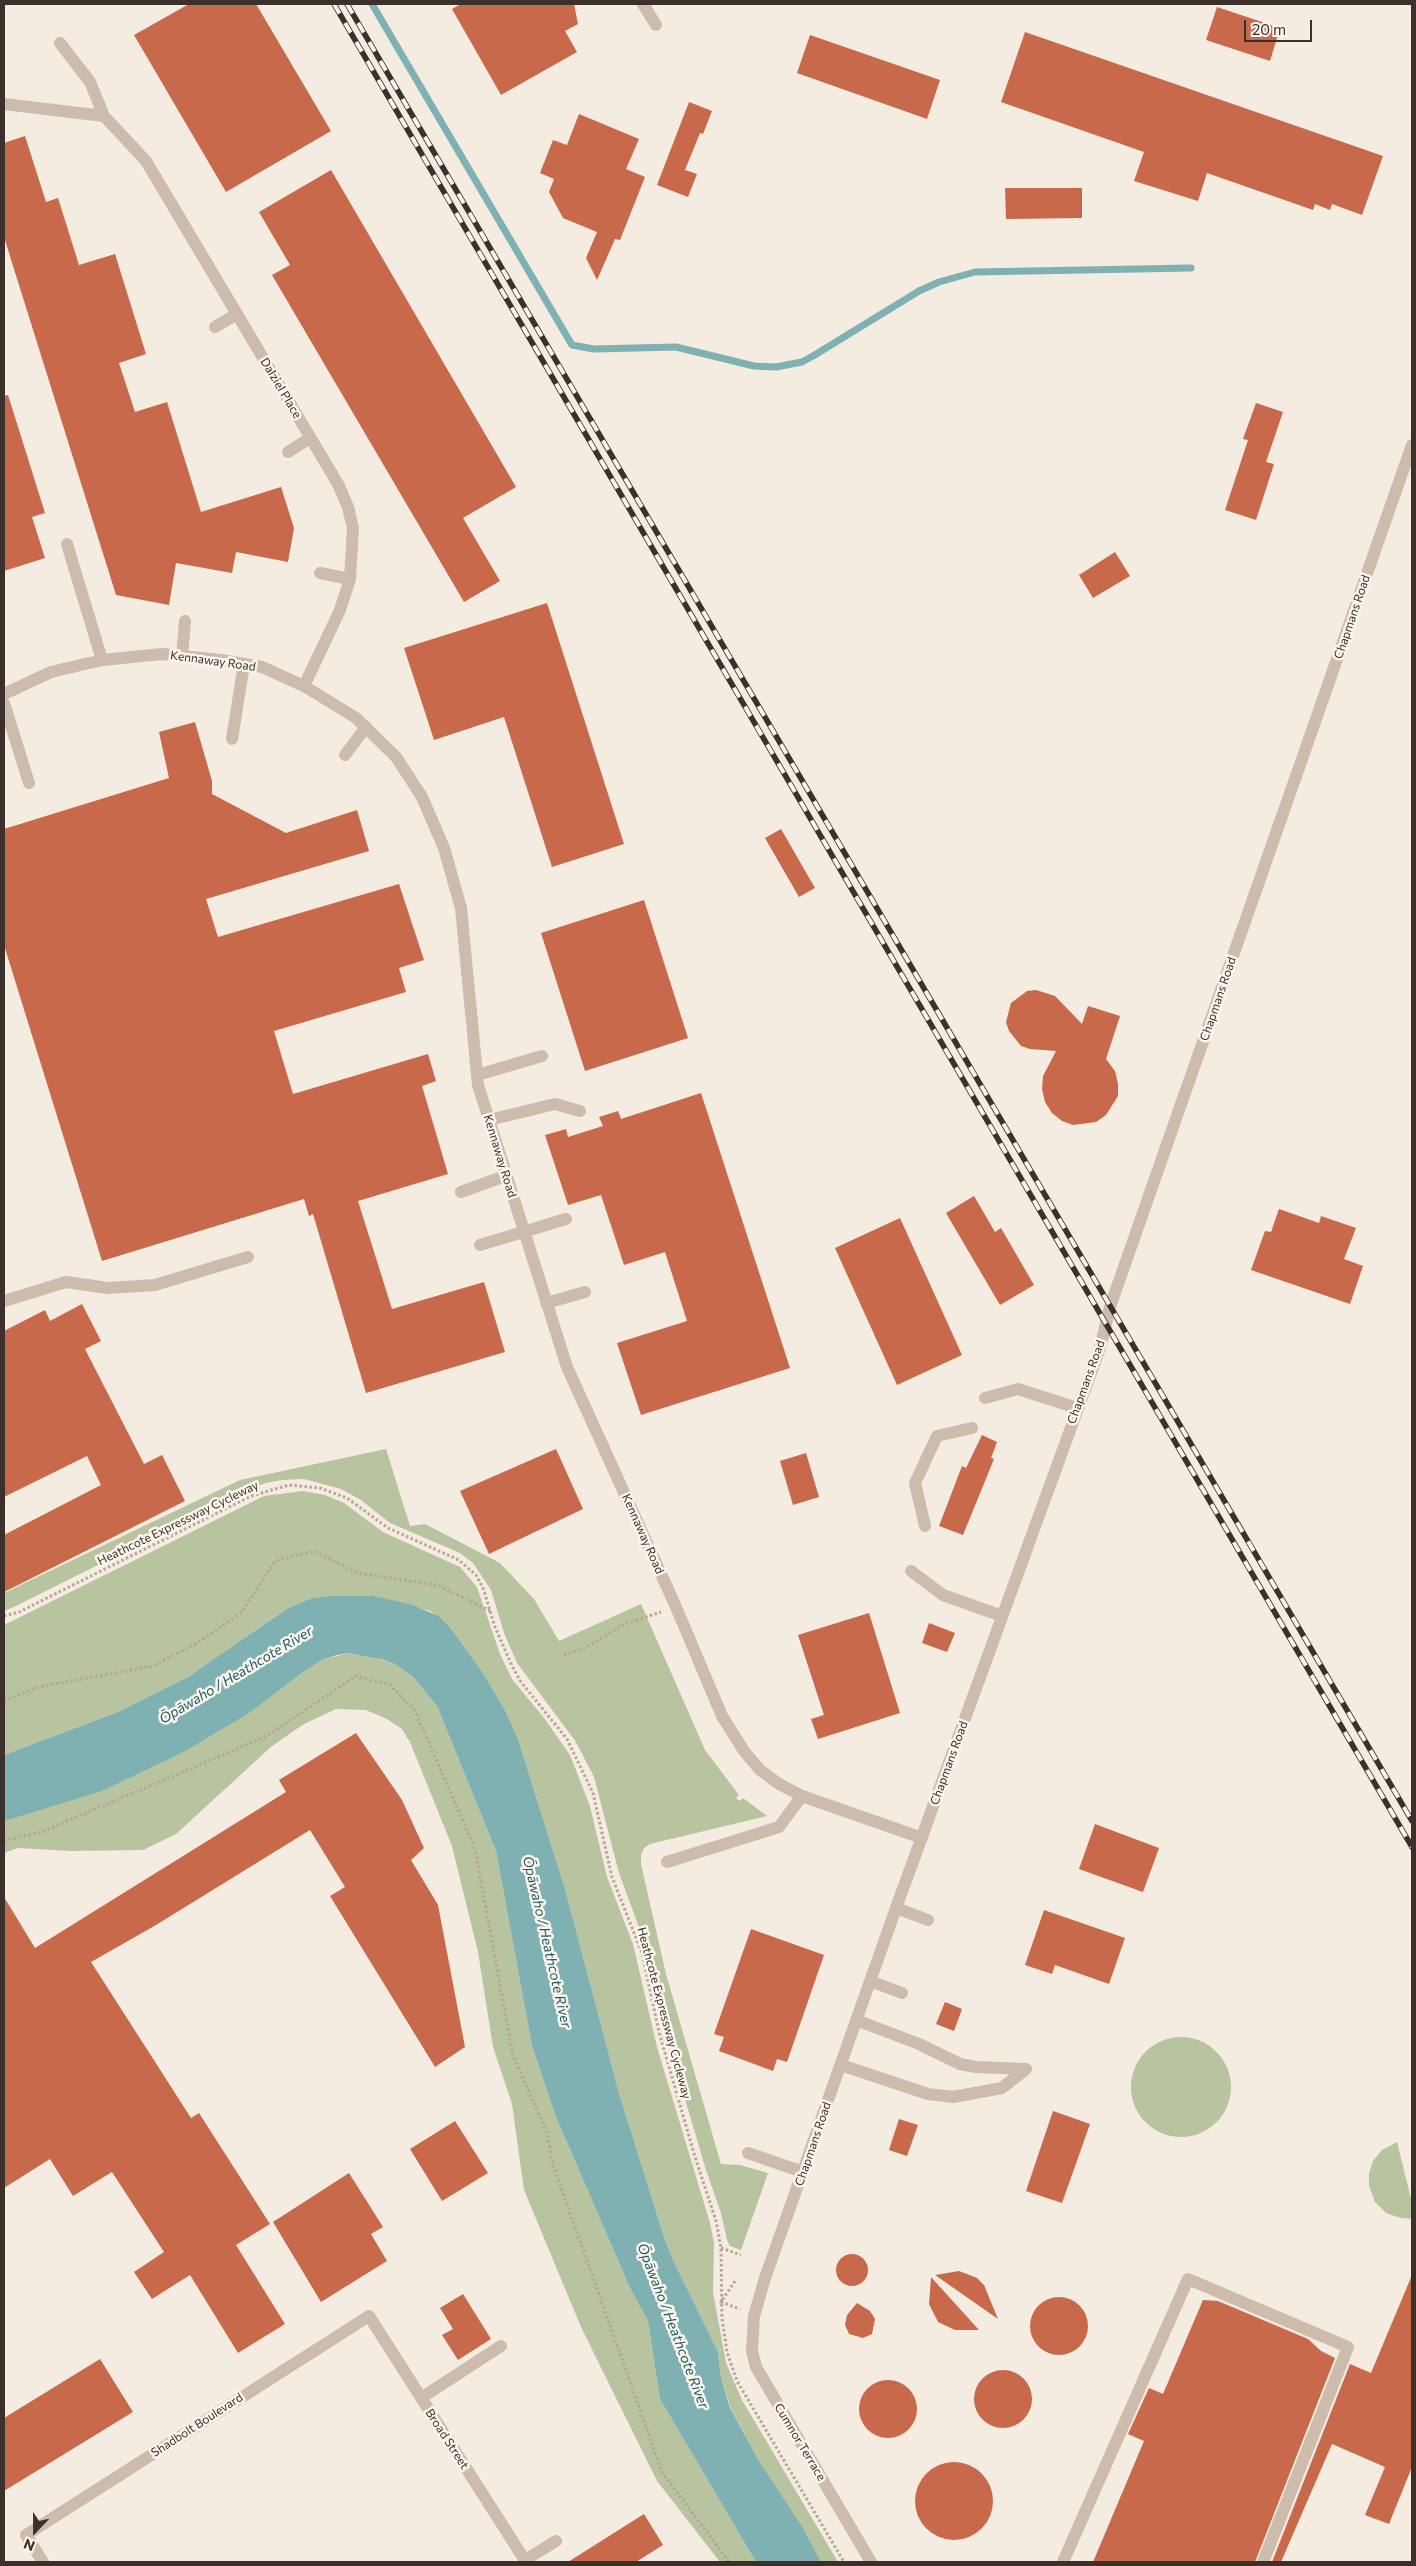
<!DOCTYPE html>
<meta charset="utf-8">
<style>
body{margin:0}
#map{position:relative;width:1416px;height:2566px;overflow:hidden;background:#f4ebe1;font-family:Commissioner,sans-serif}
canvas{display:block}
.frame{position:absolute;inset:0;border:5px solid #3b302b;pointer-events:none}
.north{position:absolute;left:10px;top:2506px;width:50px;height:50px;-webkit-text-stroke:4px #fbf5ee;paint-order:stroke;rotate:202deg;font-size:14px;font-weight:700;line-height:20px;text-align:center;color:#3b302b}
.north::after{content:'';display:block;margin:auto;width:18px;height:22px;background:#3b302b;clip-path:polygon(50% 0,100% 100%,50% 72%,0 100%)}
.scale{position:absolute;left:1244px;top:20px;width:68px;height:22px;box-sizing:border-box;border:2px solid #3b302b;border-top:0;padding-left:6px;font-size:15px;line-height:18px;white-space:nowrap;color:#3b302b;-webkit-text-stroke:4px #fbf5ee;paint-order:stroke}
</style>
<div id="map">
<canvas width="1416" height="2566"></canvas>
<div class="frame"></div>
<div class="north">N</div>
<div class="scale">20 m</div>
</div>
<script>
const context = document.querySelector('canvas').getContext('2d');
context.lineJoin = 'round';
function fillPath(path, color) { context.fillStyle = color; context.fill(path, 'evenodd'); }
const toPath = rows => new Path2D(rows.map(r => 'M' + r).join(''));
function stroke(path, color, width, dash) { context.strokeStyle = color; context.lineWidth = width; context.lineCap = dash ? 'butt' : 'round'; context.setLineDash(dash || []); context.stroke(path); }
function drawText(font, color, halo, rows, align = 'center') {
  context.font = font + ' Commissioner,sans-serif'; context.lineWidth = 5; context.setLineDash([]); context.textBaseline = 'middle'; context.strokeStyle = halo; context.fillStyle = color; for (const [text, x, y, turn = 0] of rows) {
    context.save(); context.translate(x, y); context.rotate((+turn || 0) * Math.PI / 180); context.textAlign = isNaN(turn) ? turn : align; if (halo) context.strokeText(text, 0, 0); context.fillText(text, 0, 0); context.restore();
  }
}
fillPath(toPath([
 [386,1449,410,1526,425,1524,500,1563,534,1599,559,1641,641,1604,705,1750,739,1795,736,1798,740,1801,743,1798,767,1816,650,1844,644,1848,641,1855,641,1864,666,1974,721,2164,740,2165,768,2173,741,2250,730,2246,727,2240,721,2213,706,2170,667,2038,648,1952,619,1873,594,1777,576,1742,517,1663,504,1633,491,1590,473,1563,460,1553,390,1523,361,1500,341,1489,304,1479,282,1480,265,1483,244,1492,16,1606,4,1611,4,1593,240,1480],
 [303,1491,325,1495,344,1503,383,1532,460,1567,477,1587,500,1654,512,1679,544,1718,570,1755,590,1806,607,1877,633,1944,657,2047,710,2223,714,2243,713,2292,726,2363,742,2400,838,2562,821,2562,802,2526,761,2464,731,2409,721,2378,718,2352,672,2258,663,2234,619,2093,565,1889,518,1739,505,1710,483,1673,449,1626,430,1611,374,1596,312,1598,288,1608,188,1677,118,1712,4,1755,4,1625,264,1496],
 [348,1653,367,1655,395,1664,414,1678,437,1706,496,1851,532,2046,556,2117,630,2288,648,2321,660,2399,756,2562,720,2562,657,2481,581,2327,524,2190,512,2104,493,2047,478,1952,452,1846,410,1742,402,1729,387,1719,366,1710,336,1709,304,1724,272,1746,176,1834,143,1850,71,1851,18,1848,4,1853,4,1821,19,1815,299,1675,322,1660],
 '1131 2087a50 50 0 1 1 100 0a50 50 0 1 1-100 0Z',
 [1397,2142,1412,2203,1412,2219,1401,2218,1386,2213,1375,2202,1369,2186,1369,2173,1373,2161,1382,2150]
]), '#b8c4a0');
fillPath(toPath([
 [331,1596,374,1596,413,1605,438,1616,449,1626,483,1673,505,1710,518,1739,565,1889,619,2093,663,2234,672,2258,718,2352,721,2378,730,2408,761,2464,802,2526,821,2562,756,2562,660,2399,648,2321,630,2288,556,2117,532,2046,496,1851,437,1706,414,1678,395,1664,381,1659,348,1653,337,1655,322,1660,299,1675,249,1713,185,1751,102,1791,4,1821,4,1755,118,1712,188,1677,288,1608,312,1598]
]), '#7fb0b2');
stroke(toPath([
 [372,4,572,345,594,349,676,347,754,366,776,367,802,362,813,356,919,291,939,282,975,272,1191,268]
]), '#7fb0b2', 7);
fillPath(toPath([
 [189,4,256,4,331,131,226,192,134,35],
 [461,4,574,4,578,24,565,31,577,52,501,95,452,9],
 [1217,7,1280,28,1270,61,1206,40],
 [1025,32,1383,156,1362,215,1332,204,1330,210,1315,204,1313,210,1207,173,1198,201,1134,181,1144,152,1001,102],
 [810,35,940,80,927,119,797,73],
 [689,102,712,111,703,134,700,133,685,170,697,174,688,197,657,185],
 [579,114,639,139,626,169,645,177,620,240,615,239,597,280,586,258,597,232,563,218,549,192,554,179,540,173,553,140,567,145],
 [25,136,46,202,58,198,79,265,115,254,146,354,119,363,135,412,167,402,201,512,281,487,294,528,288,562,236,552,232,573,176,563,169,605,116,595,4,237,4,143],
 [331,170,516,487,463,518,500,581,464,602,272,275,290,265,259,212],
 [1005,188,1082,188,1082,218,1006,219],
 [8,395,45,513,32,517,45,558,4,571,4,396],
 [1256,403,1283,412,1266,462,1274,464,1256,520,1225,510,1248,440,1243,439],
 [1115,552,1130,576,1093,598,1079,575],
 [547,603,624,844,552,867,504,717,434,740,404,648],
 [195,722,212,781,212,794,286,833,357,810,369,851,206,899,218,937,399,884,424,960,399,968,406,992,274,1031,293,1094,428,1054,436,1081,422,1086,448,1174,358,1201,392,1309,484,1282,505,1352,366,1393,313,1214,309,1216,304,1199,102,1261,4,945,4,829,169,778,159,732],
 [781,829,815,888,799,897,765,838],
 [644,900,688,1038,585,1071,541,933],
 [1036,990,1055,996,1082,1024,1088,1006,1120,1016,1106,1059,1115,1071,1118,1084,1118,1096,1106,1115,1096,1122,1073,1125,1062,1121,1052,1113,1045,1102,1042,1089,1043,1076,1056,1051,1030,1049,1021,1046,1009,1031,1006,1022,1011,1003,1027,991],
 [701,1093,790,1368,641,1415,617,1343,687,1321,665,1252,624,1265,601,1195,568,1205,545,1135,566,1129,568,1137,603,1126,599,1117,618,1111,621,1119],
 [974,1196,995,1232,1001,1228,1034,1285,1000,1305,946,1213],
 [1279,1209,1319,1223,1321,1216,1356,1228,1344,1259,1363,1266,1350,1304,1251,1270,1265,1231,1271,1232],
 [900,1218,962,1355,897,1385,835,1248],
 [82,1304,101,1341,85,1349,144,1464,162,1455,185,1501,4,1592,4,1535,101,1485,87,1456,4,1497,4,1331,45,1310,50,1321],
 [982,1435,997,1442,991,1458,994,1459,963,1535,939,1526,962,1466,966,1468],
 [556,1449,583,1509,489,1554,460,1491],
 [806,1453,819,1497,793,1505,780,1461],
 [869,1613,900,1713,818,1739,811,1719,824,1715,798,1635],
 [929,1623,955,1633,947,1652,922,1643],
 [356,1733,402,1800,424,1848,411,1860,438,1905,465,2047,435,2067,330,1896,345,1887,310,1830,156,1925,91,1962,191,2118,199,2113,270,2224,236,2245,285,2324,238,2353,190,2275,152,2299,134,2272,164,2252,112,2172,73,2196,50,2159,4,2188,4,1897,35,1948,286,1792,279,1780],
 [1095,1824,1159,1848,1143,1892,1079,1869],
 [1044,1910,1125,1938,1109,1984,1055,1965,1052,1974,1025,1965],
 [751,1929,824,1955,787,2062,777,2059,773,2071,719,2051,724,2037,714,2034],
 [945,2002,962,2009,954,2031,936,2024],
 [1053,2111,1090,2124,1062,2203,1026,2191],
 [899,2119,918,2125,907,2156,889,2150],
 [455,2121,488,2173,442,2201,410,2149],
 [349,2173,383,2227,371,2234,387,2261,321,2302,273,2222],
 '836 2270a16 16 0 1 1 32 0a16 16 0 1 1-32 0Z',
 [959,2271,977,2278,984,2285,998,2319,935,2275],
 [1412,2275,1412,2467,1389,2524,1365,2515,1385,2467,1332,2444,1281,2562,1272,2562,1350,2364,1371,2373],
 [931,2277,979,2330,955,2330,938,2322,929,2304],
 [463,2294,491,2339,458,2360,442,2335,453,2329,440,2308],
 '1030 2326a29 29 0 1 1 58 0a29 29 0 1 1-58 0Z',
 [1203,2300,1218,2301,1308,2339,1321,2351,1335,2358,1255,2562,1093,2562,1144,2441,1128,2434,1149,2388,1163,2394],
 [857,2303,870,2311,875,2319,872,2334,863,2338,849,2334,845,2325,847,2315],
 [100,2359,133,2412,4,2491,4,2418],
 '974 2399a29 29 0 1 1 58 0a29 29 0 1 1-58 0Z',
 '859 2409a29 29 0 1 1 58 0a29 29 0 1 1-58 0Z',
 '915 2501a39 39 0 1 1 78 0a39 39 0 1 1-78 0Z',
 [644,2514,663,2545,636,2562,568,2562]
]), '#c8694b');
stroke(toPath([
 [4,1616,19,1612,251,1496,289,1485,320,1488,347,1498,388,1528,459,1560,476,1575,483,1588,495,1627,512,1666,521,1682,567,1739,593,1793,612,1877,642,1953,659,2032,695,2157,716,2221,721,2248,722,2318,727,2352,737,2381,844,2562],
 [564,1655,581,1650,625,1624,661,1612],
 [4,1701,38,1687,153,1666,199,1642,242,1612,275,1561,314,1551,357,1573,437,1585,490,1611],
 [4,1841,44,1831,267,1736,356,1676,390,1685,415,1711,475,1849,513,2056,547,2132,553,2165,662,2472,729,2562],
 [721,2248,741,2255],
 [735,2281,721,2302,740,2309]
]), '#b9a596', 3, [2.5, 2.5]);
stroke(toPath([
 [643,4,656,25],
 [60,43,90,82,104,116,146,161,338,484,348,507,353,528,350,579,340,610,304,686],
 [4,104,104,116],
 [215,327,237,314],
 [288,452,310,438],
 [67,544,102,660],
 [320,573,350,579],
 [182,656,185,621],
 [4,694,51,672,102,660,162,654,221,660,262,667,304,686,356,718,396,757,422,797,444,848,461,908,478,1085,567,1367,676,1607,722,1716,744,1751,760,1770,779,1784,802,1796,922,1838],
 [4,703,29,783],
 [232,739,244,664],
 [345,755,366,727],
 [477,1075,542,1056],
 [489,1120,555,1104,580,1111],
 [461,1192,505,1176],
 [480,1245,566,1219],
 [4,1301,66,1282,108,1288,155,1285,248,1257],
 [546,1303,585,1292],
 [985,1398,1018,1389,1077,1408],
 [925,1526,915,1483,937,1436,972,1428],
 [911,1571,943,1595,1002,1616],
 [667,1862,779,1827,802,1796],
 [896,1908,928,1920],
 [870,1981,902,1993],
 [841,2065,928,2094,953,2097,1002,2088,1026,2069,976,2067,960,2064,919,2044,856,2020],
 [748,2153,803,2172],
 [421,2398,501,2346],
 [525,2560,556,2541],
 [43,2562,26,2535,369,2316,526,2562],
 [871,2562,756,2367,752,2351,754,2316,765,2278,896,1908,1100,1348,1110,1307,1412,445],
 [1063,2562,1188,2279,1348,2347,1263,2562]
]), '#cdbbac', 12);
const rail = toPath([
 [334,4,1412,1847],
 [347,4,1412,1821]
]);
stroke(rail, '#3b302b', 5.5);
stroke(rail, '#fbf5ee', 4, [11]);
drawText('12px', '#3b302b', '#fbf5ee', [
 ["Dalziel Place",281,388,59],
 ["Chapmans Road",1352,617,-71],
 ["Kennaway Road",213,661,8],
 ["Chapmans Road",1218,999,-71],
 ["Kennaway Road",500,1156,73],
 ["Chapmans Road",1086,1382,-70],
 ["Heathcote Expressway Cycleway",178,1523,-26],
 ["Kennaway Road",643,1534,66],
 ["Chapmans Road",949,1763,-70],
 ["Heathcote Expressway Cycleway",664,2013,75],
 ["Chapmans Road",813,2144,-71],
 ["Shadbolt Boulevard",197,2425,-33],
 ["Broad Street",447,2439,57],
 ["Cumnor Terrace",800,2442,59]
]);
drawText('italic 14px', '#1f5a5e', '#fbf5ee', [
 ["Ōpāwaho / Heathcote River",236,1675,-31],
 ["Ōpāwaho / Heathcote River",547,1942,77],
 ["Ōpāwaho / Heathcote River",673,2326,69]
]);
</script>
